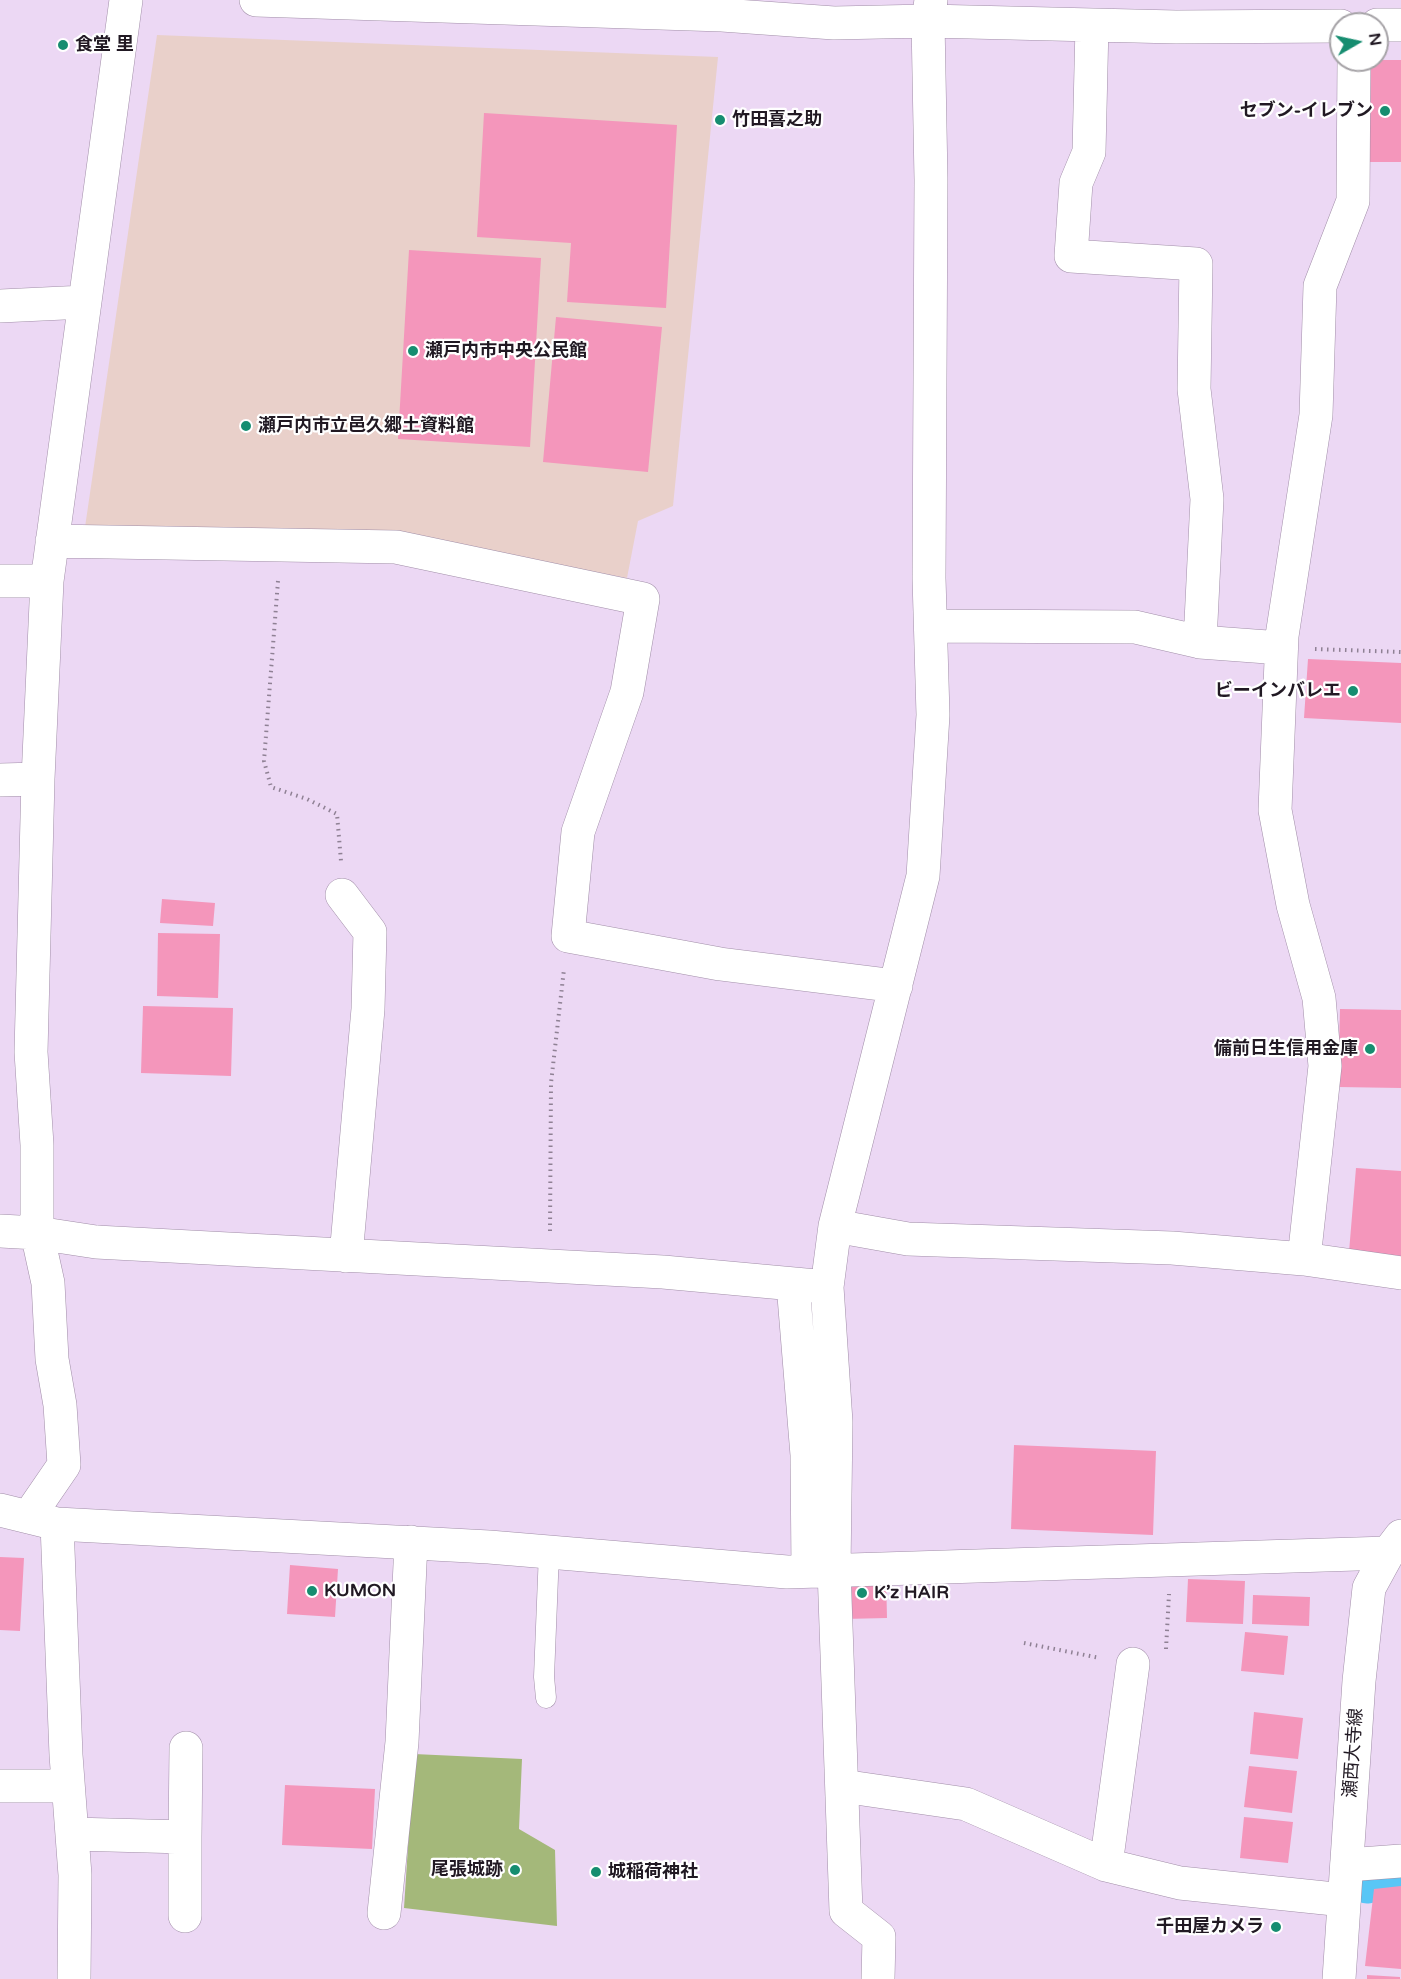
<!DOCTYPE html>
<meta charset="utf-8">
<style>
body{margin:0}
#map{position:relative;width:1401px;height:1979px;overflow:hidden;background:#ecd8f4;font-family:"Varela Round",sans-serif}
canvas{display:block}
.north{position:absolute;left:1329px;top:12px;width:60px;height:60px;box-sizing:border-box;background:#fff;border:2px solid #a6a3a7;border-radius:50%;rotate:81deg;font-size:16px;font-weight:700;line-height:24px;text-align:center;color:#211923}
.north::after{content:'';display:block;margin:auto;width:21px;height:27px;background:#168d70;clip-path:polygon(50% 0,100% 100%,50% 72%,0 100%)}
</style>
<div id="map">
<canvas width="1401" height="1979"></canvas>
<div class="north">N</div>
</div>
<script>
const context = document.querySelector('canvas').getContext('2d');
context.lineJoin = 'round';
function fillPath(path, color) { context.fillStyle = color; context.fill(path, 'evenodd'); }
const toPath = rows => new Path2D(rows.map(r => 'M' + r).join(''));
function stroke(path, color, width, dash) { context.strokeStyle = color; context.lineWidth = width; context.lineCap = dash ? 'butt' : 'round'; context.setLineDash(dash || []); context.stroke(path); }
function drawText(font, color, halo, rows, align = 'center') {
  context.font = font + ' "Varela Round","Noto Sans JP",sans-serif'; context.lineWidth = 4.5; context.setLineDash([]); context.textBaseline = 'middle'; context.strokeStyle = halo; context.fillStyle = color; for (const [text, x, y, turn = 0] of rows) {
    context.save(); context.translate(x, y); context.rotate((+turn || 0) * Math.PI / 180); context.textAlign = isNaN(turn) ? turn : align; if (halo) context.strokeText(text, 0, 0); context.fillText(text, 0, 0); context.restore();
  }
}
fillPath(toPath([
 [157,35,718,57,673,506,638,521,627,578,365,530,84,534]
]), '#e9d0ca');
fillPath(toPath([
 [414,1754,522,1759,519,1829,555,1850,557,1926,404,1908]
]), '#a4b87a');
stroke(toPath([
 [1367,1884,1401,1878]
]), '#59c6f6', 39);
fillPath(toPath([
 [1369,60,1401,60,1401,162,1368,162],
 [484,113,677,125,666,308,567,302,571,243,477,237],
 [409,250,541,258,530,447,398,439],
 [556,317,662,327,648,472,543,462],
 [1308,659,1401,663,1401,723,1304,718],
 [162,899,215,903,213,926,160,923],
 [158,933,220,934,218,998,157,996],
 [143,1006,233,1008,231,1076,141,1073],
 [1340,1009,1401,1010,1401,1088,1338,1087],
 [1356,1168,1401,1171,1401,1256,1349,1252],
 [1014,1445,1156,1451,1153,1535,1011,1529],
 [0,1557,24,1558,20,1631,0,1630],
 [290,1565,338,1569,335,1617,287,1614],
 [886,1576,887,1618,844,1619,843,1577],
 [1188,1579,1245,1581,1243,1624,1186,1622],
 [1253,1595,1310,1597,1309,1626,1252,1624],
 [1245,1632,1288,1636,1284,1675,1241,1671],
 [1254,1712,1303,1718,1298,1759,1250,1754],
 [1249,1766,1297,1771,1292,1813,1244,1807],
 [285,1785,375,1789,372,1849,282,1845],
 [1244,1817,1293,1822,1288,1863,1240,1858],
 [1401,1886,1401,1969,1365,1966,1374,1889],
 [1367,1975,1400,1977,1400,1979,1367,1979]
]), '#f496bb');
const service = toPath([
 [546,1698,544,1677,549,1552]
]);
const minor = toPath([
 [256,0,722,15,834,23,928,21,1176,27,1341,26],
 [1092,25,1089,152,1076,183,1071,256,1196,264,1194,389,1207,499,1200,642,1281,648],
 [1377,25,1401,25],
 [0,306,85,302],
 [52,541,396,547,643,599,627,692,578,832,568,936,720,964,896,986],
 [0,581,47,581],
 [931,626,1135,627,1200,642],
 [0,780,38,779],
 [342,895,370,932,368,1009,346,1256],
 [835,1226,908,1239,1172,1248,1304,1259,1401,1273],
 [0,1231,37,1233,96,1242,663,1272,827,1287],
 [1304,1259,1325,1066,1319,998,1293,905,1275,810,1282,636,1316,415,1320,286,1353,201,1354,60],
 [793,1284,807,1455,808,1570],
 [0,1510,57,1524,489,1547,787,1572,1388,1553],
 [29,1516,64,1465,60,1405,52,1359,48,1283,37,1233,37,1145,31,1052,38,779,47,581,126,0],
 [57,1524,66,1755,75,1875,74,1979],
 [0,1786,68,1786],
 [842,1786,966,1804,1106,1865,1180,1883,1344,1900],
 [72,1834,185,1837,186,1748],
 [1106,1865,1133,1664],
 [1347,1865,1401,1861],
 [384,1913,402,1742,411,1542],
 [185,1916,185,1837],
 [878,1979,879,1937,846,1911,834,1569,836,1422,827,1287,835,1226,923,876,933,715,929,578,931,180,928,21,931,0]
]);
const secondary = toPath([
 [1339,1979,1359,1681,1369,1588,1388,1553,1401,1536]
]);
stroke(service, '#a18ea8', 21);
stroke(minor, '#a18ea8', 34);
stroke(secondary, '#a18ea8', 34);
stroke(toPath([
 [278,581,264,761,271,787,307,799,337,814,341,861],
 [1315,649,1401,652],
 [550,1231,551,1083,564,969],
 [1024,1643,1100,1658],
 [1166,1649,1169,1594]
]), '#8f8194', 4, [1.5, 4.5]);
stroke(service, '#fff', 20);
stroke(minor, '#fff', 33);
stroke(secondary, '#fff', 33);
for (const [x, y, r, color] of [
 [63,45,6,"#168d70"],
 [1385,111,6,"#168d70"],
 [720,120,6,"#168d70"],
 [413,351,6,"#168d70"],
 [246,426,6,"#168d70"],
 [1353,691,6,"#168d70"],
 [1370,1049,6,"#168d70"],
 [312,1591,6,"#168d70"],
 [862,1593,6,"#168d70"],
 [515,1870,6,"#168d70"],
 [596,1872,6,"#168d70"],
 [1276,1927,6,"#168d70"]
]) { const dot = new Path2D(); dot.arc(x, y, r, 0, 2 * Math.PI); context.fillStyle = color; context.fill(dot); stroke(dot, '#fff', 2); }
drawText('bold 18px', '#211923', '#fff', [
 ["食堂 里",75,45],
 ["セブン-イレブン",1373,111,"right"],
 ["竹田喜之助",732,120],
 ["瀬戸内市中央公民館",425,351],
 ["瀬戸内市立邑久郷土資料館",258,426],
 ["ビーインバレエ",1341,691,"right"],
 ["備前日生信用金庫",1358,1049,"right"],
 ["KUMON",324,1591],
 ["K’z HAIR",874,1593],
 ["尾張城跡",503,1870,"right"],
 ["城稲荷神社",608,1872],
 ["千田屋カメラ",1264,1927,"right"]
], 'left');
drawText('18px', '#211923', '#fff', [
 ["瀬西大寺線",1354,1753,-86]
]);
</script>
